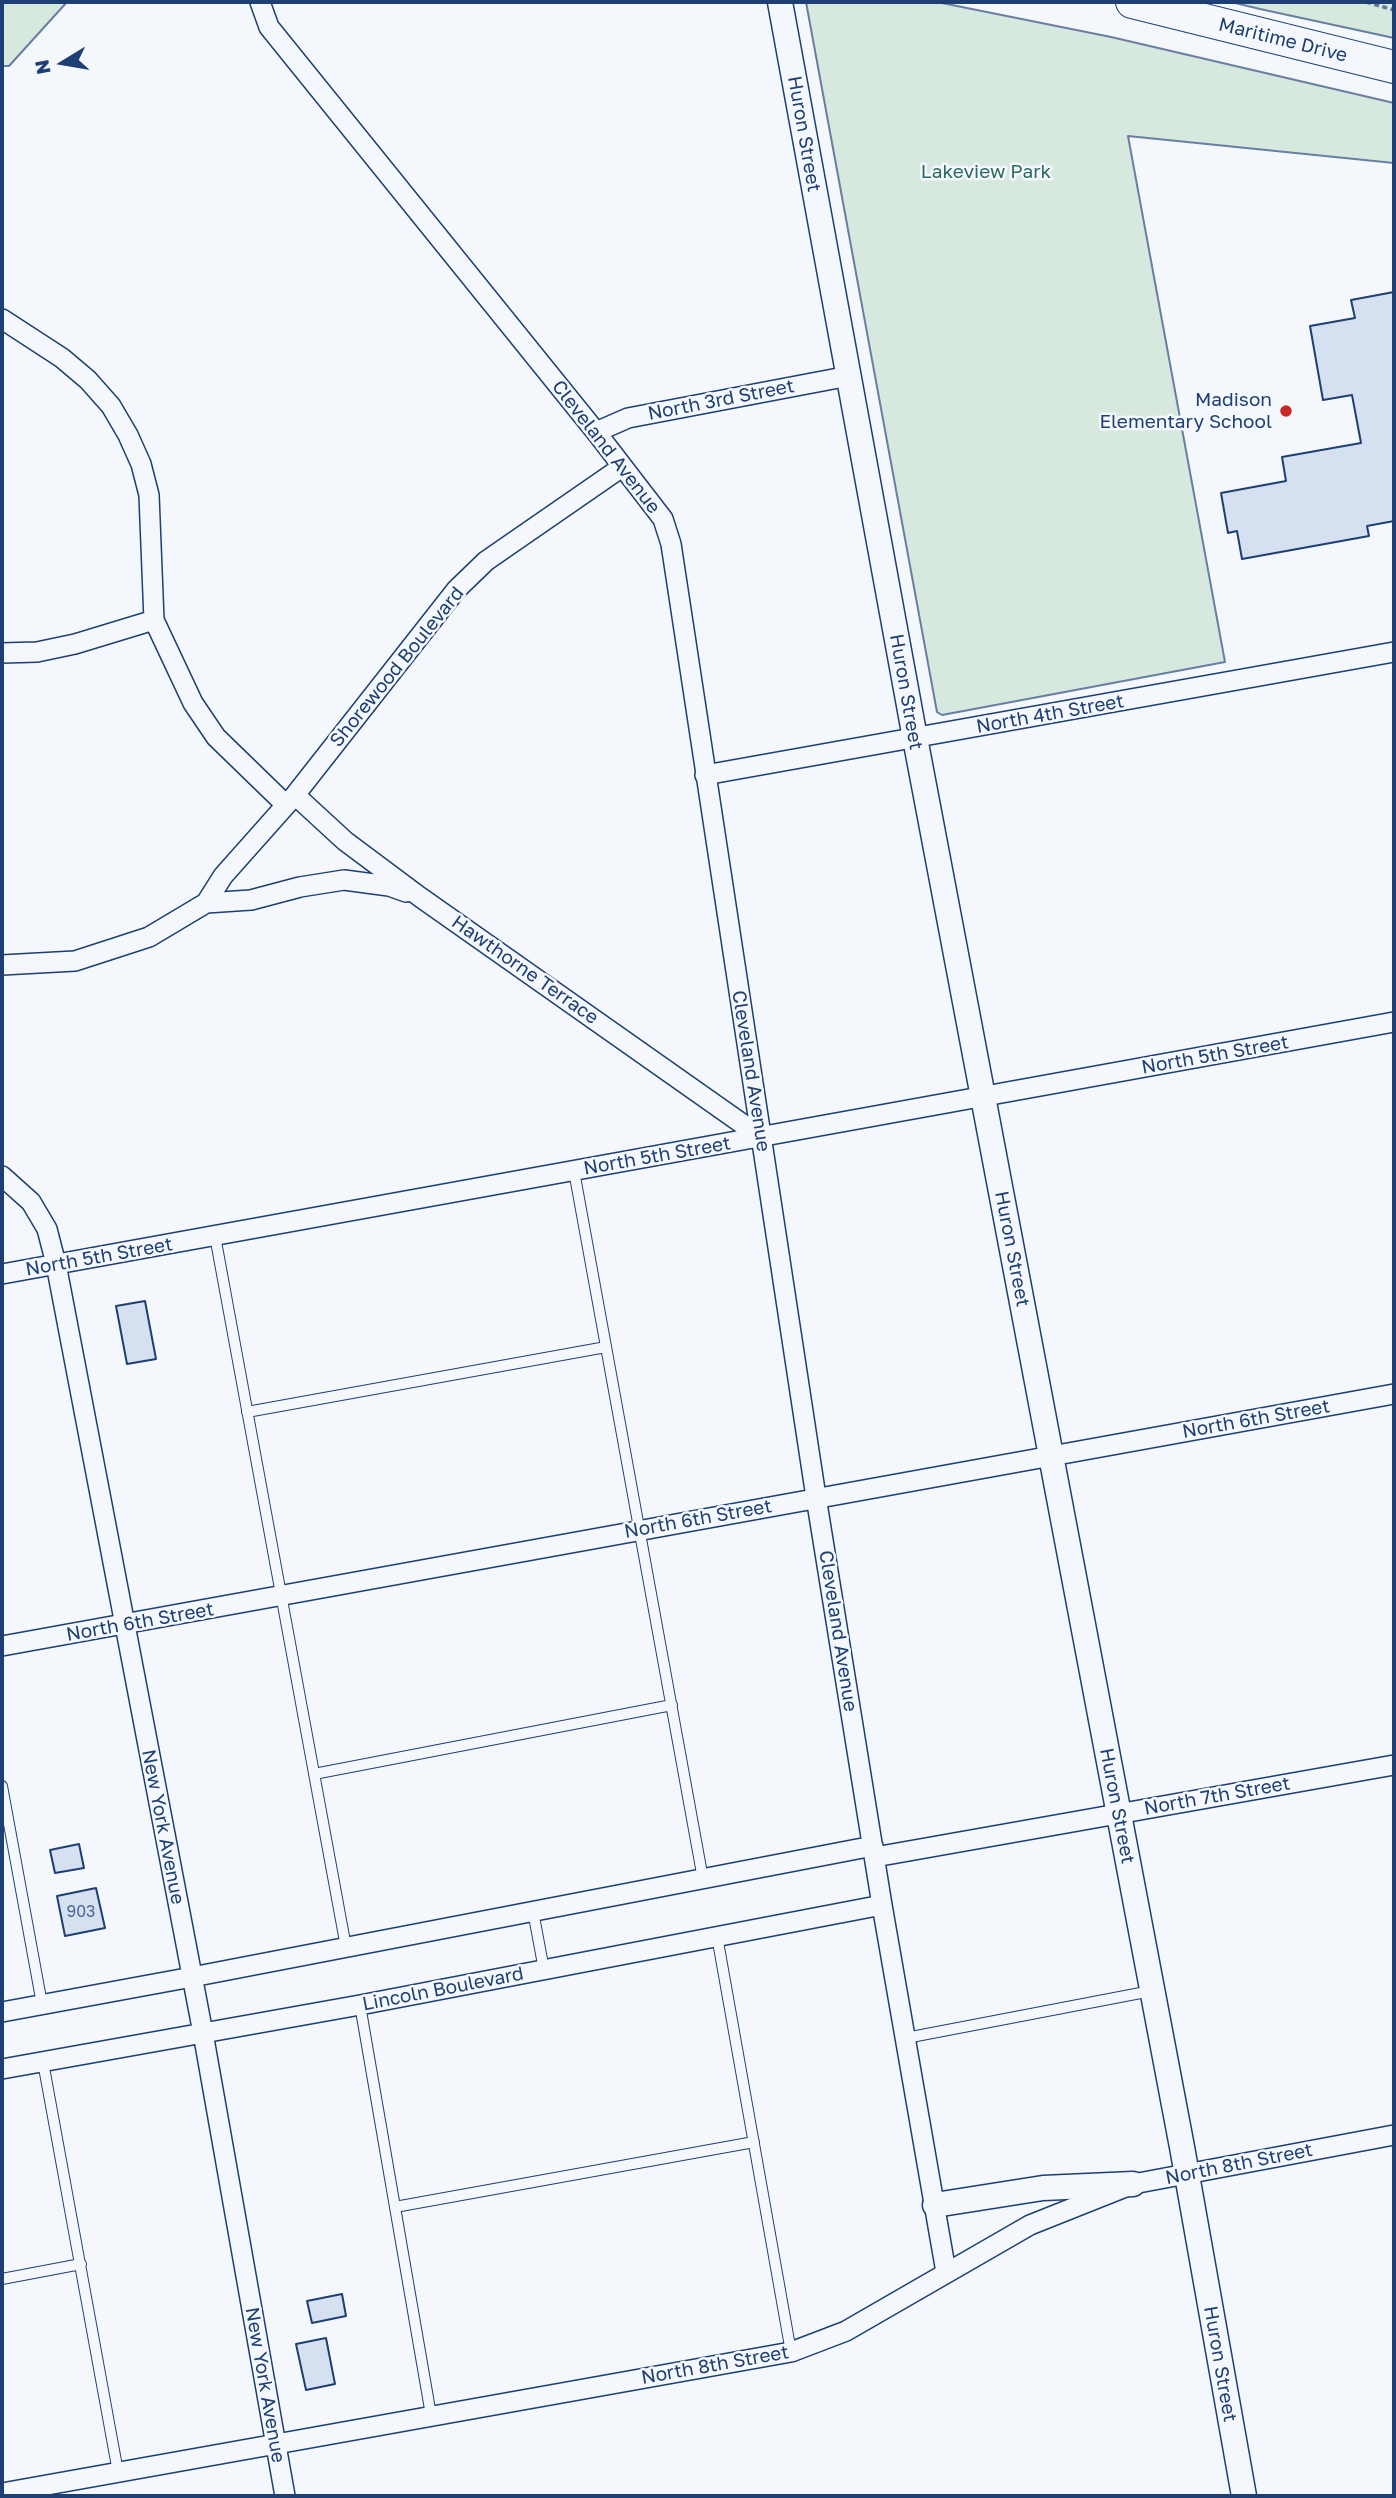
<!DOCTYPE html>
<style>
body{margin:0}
#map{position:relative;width:1396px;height:2498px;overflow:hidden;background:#f4f7fb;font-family:"Golos Text",sans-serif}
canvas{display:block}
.frame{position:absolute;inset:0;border:4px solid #1d3f73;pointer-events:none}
.north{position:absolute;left:28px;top:28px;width:70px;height:70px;-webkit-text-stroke:5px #f4f7fb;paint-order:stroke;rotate:259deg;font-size:19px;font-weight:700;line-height:28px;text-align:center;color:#1d3f73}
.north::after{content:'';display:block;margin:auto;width:24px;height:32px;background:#1d3f73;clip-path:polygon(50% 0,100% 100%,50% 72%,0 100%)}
</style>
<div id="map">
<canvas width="1396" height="2498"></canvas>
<div class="frame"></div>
<div class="north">N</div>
</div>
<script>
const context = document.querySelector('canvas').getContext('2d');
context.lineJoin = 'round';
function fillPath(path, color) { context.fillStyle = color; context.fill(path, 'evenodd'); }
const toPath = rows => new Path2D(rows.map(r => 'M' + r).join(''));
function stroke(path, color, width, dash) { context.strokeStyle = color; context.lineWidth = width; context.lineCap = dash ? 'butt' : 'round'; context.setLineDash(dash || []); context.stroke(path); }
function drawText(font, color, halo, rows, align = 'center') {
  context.font = font + ' "Golos Text",sans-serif'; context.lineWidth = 5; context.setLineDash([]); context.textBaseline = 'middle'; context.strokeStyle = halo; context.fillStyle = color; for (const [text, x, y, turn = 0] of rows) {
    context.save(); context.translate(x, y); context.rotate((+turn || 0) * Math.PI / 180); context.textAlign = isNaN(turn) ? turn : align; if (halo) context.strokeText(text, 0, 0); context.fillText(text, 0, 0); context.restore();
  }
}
const green = toPath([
 [2,2,67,2,9,66,2,66,2,2],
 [806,2,937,2,1111,37,1394,103,1394,163,1128,136,1225,662,942,715,937,712,806,2],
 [1231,2,1394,2,1394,38,1260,9,1231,2]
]);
fillPath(green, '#d7e8df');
stroke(green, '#687fa3', 2);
const building = toPath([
 [1394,292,1394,521,1367,526,1369,536,1242,559,1237,531,1228,533,1221,493,1286,481,1282,457,1361,443,1352,395,1323,400,1310,326,1355,318,1351,300,1394,292],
 [145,1301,156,1359,127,1364,116,1306,145,1301],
 [79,1844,84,1868,55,1873,50,1850,79,1844],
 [96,1888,105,1928,65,1936,57,1896,96,1888],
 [342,2294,346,2316,312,2323,307,2301,342,2294],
 [326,2338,335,2384,306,2390,296,2344,326,2338]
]);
fillPath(building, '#d5e0f0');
stroke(building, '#1d3f73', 2);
const service = toPath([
 [574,1171,703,1879],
 [215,1236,346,1947],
 [247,1412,606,1347],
 [314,1774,672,1705],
 [2,1786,42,2004],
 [533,1911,544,1970],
 [717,1936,791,2352],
 [360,2005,431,2415],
 [906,2038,1151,1991],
 [43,2062,118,2472],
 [395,2207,754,2142],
 [2,2279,81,2264]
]);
const minor = toPath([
 [260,2,269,27,596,432,663,519,671,544,816,1497,882,1905,946,2272],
 [2,319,62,358,88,380,111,406,128,435,141,464,149,495,154,620,193,703,216,737,285,804],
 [596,432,628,418,849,376],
 [2,653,37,652,75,644,154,620],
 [705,775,1394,652],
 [295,795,345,841,420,897,761,1137],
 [206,903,223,876,295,795,456,590,486,561,622,467],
 [2,965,75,961,149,937,206,903,251,900,300,887,344,880,389,886,406,892],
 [2,1176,31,1202,47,1229,56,1264,203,2033,285,2496],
 [2,1274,1394,1022],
 [2,1646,1394,1394],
 [875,1857,1394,1765],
 [2,2012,192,1977,873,1846],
 [2,2069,360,2005,882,1905],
 [2,2493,791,2352,846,2331,1030,2225,1133,2184,1394,2135]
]);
const tertiary = toPath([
 [780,2,915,738,1182,2147,1244,2496],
 [935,2205,1043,2188,1133,2184]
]);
const primary = toPath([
 [1132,2,1394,67]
]);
stroke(service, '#1d3f73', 12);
stroke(minor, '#1d3f73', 22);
stroke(tertiary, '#1d3f73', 27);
stroke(primary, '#1d3f73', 34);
stroke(toPath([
 [1366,2,1394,10]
]), '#5e769c', 3.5, [5, 3.5]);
stroke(service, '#f4f7fb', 10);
stroke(minor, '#f4f7fb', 19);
stroke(tertiary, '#f4f7fb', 24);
stroke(primary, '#f4f7fb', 32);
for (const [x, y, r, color] of [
 [1286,411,7,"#c62828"]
]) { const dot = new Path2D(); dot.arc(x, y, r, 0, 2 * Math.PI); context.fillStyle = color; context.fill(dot); stroke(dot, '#f4f7fb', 2.5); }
drawText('16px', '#4b6792', null, [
 ["903",81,1912]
]);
drawText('19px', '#1d3f73', '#f4f7fb', [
 ["Maritime Drive",1283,40,14],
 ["Huron Street",804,134,80],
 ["North 3rd Street",721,400,-11],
 ["Cleveland Avenue",606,447,52],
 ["Shorewood Boulevard",397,667,-51],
 ["Huron Street",906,692,80],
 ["North 4th Street",1050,714,-10],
 ["Hawthorne Terrace",525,970,35],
 ["North 5th Street",1215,1055,-10],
 ["Cleveland Avenue",751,1071,81],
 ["North 5th Street",657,1156,-10],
 ["Huron Street",1012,1249,79],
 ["North 5th Street",99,1257,-10],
 ["North 6th Street",1256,1419,-10],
 ["North 6th Street",698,1519,-10],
 ["North 6th Street",140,1622,-10],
 ["Cleveland Avenue",838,1631,81],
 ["North 7th Street",1217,1796,-10],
 ["Huron Street",1117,1806,79],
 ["New York Avenue",163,1827,79],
 ["Lincoln Boulevard",443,1989,-11],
 ["North 8th Street",1239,2164,-11],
 ["Huron Street",1220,2364,80],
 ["North 8th Street",715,2365,-10],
 ["New York Avenue",265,2385,80]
]);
drawText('19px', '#2c6c60', '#f4f7fb', [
 ["Lakeview Park",986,172]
]);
drawText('19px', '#1d3f73', '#f4f7fb', [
 ["Madison",1272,400],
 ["Elementary School",1272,422]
], 'right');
</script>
